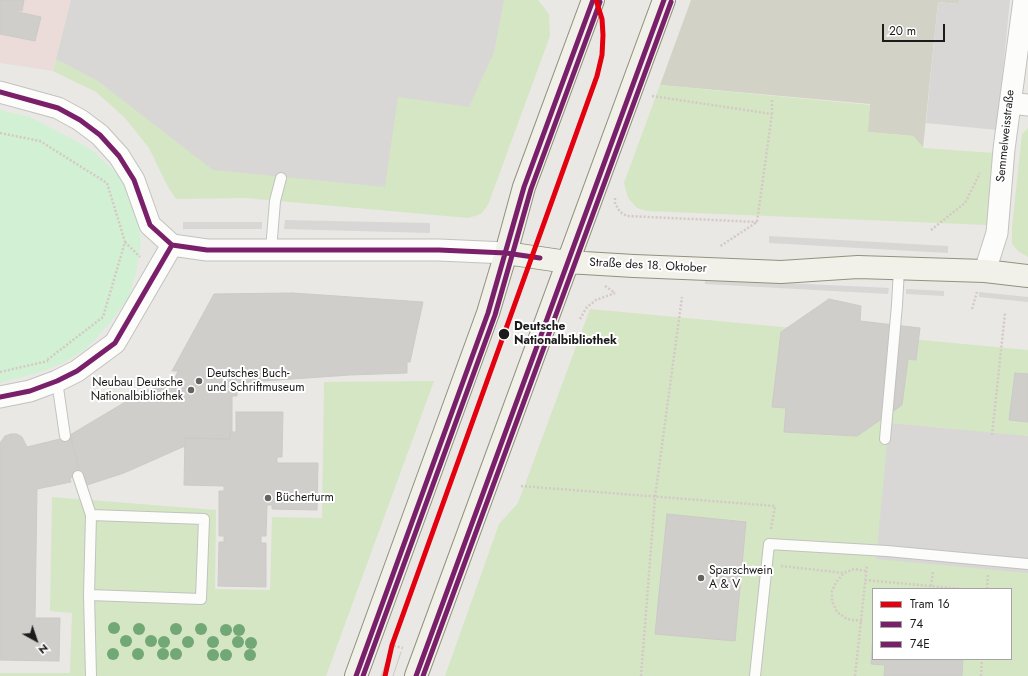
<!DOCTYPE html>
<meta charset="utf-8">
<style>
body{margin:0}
#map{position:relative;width:1028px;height:676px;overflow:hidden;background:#e9e8e4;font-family:Jost,sans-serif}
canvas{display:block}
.legend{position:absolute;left:872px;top:588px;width:140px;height:72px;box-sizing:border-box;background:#fff;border:1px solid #a4a4a4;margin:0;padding:5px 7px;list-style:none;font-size:12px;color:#1b1b1b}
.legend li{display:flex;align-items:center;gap:8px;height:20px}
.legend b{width:20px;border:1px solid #a4a4a4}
.north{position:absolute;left:16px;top:620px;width:40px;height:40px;-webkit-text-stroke:3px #fff;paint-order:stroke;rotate:140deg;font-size:11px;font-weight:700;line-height:16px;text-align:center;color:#1b1b1b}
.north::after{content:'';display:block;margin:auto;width:14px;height:18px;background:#1b1b1b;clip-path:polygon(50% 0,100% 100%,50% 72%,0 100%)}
.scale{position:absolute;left:882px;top:24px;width:63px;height:18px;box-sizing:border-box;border:2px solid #1b1b1b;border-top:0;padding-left:5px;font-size:12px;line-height:14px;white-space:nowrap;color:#1b1b1b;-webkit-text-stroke:3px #fff;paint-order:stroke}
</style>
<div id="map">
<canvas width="1028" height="676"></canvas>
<ul class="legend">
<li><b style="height:5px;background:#e3000f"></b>Tram 16</li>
<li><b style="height:5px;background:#7a206a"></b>74</li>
<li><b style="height:5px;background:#7a206a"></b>74E</li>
</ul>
<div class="north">N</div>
<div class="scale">20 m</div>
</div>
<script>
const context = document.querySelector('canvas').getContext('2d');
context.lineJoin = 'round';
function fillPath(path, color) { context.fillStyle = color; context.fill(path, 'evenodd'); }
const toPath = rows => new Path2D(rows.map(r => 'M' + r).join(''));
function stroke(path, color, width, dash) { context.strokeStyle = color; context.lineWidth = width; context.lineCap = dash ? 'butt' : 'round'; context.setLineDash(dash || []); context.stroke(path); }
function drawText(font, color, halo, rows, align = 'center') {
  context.font = font + ' Jost,sans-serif'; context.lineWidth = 4; context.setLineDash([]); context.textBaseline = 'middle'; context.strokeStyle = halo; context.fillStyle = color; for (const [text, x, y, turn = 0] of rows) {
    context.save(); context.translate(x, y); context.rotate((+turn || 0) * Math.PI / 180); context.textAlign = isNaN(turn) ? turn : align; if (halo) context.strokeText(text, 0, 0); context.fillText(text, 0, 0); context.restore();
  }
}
fillPath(toPath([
 [0,0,71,0,53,71,0,63]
]), '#ebdcda');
fillPath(toPath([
 [691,0,959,0,959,4,938,2,923,148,913,136,867,132,870,104,660,85]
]), '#d2d2c6');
fillPath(toPath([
 [71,0,538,0,549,14,550,36,488,205,481,214,468,218,245,198,176,199,168,187,149,148,125,118,96,92,53,71],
 [660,85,870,105,868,132,913,136,924,148,995,153,987,225,647,211,637,208,628,198,624,183],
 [1028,128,1028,257,1018,251,1012,244,1012,227,1022,134],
 [590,309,1028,350,1028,676,445,676,499,524,518,503],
 [873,589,1011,589,1011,659,873,659],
 [434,381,326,676,0,676,0,673,70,673,72,613,50,611,52,497,216,510,215,589,270,590,272,517,322,518,324,382]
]), '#d5e6c4');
fillPath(toPath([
 [0,110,30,117,72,139,93,151,115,172,126,188,139,224,141,244,136,272,129,297,109,324,86,349,65,362,43,371,0,383]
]), '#d2f0d4');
fillPath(toPath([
 [71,0,504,0,494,52,469,107,398,97,385,187,213,170,98,81,56,59],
 [959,0,1010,0,997,130,926,123,938,2,958,4],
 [285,220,430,223,430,233,284,229],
 [183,222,262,222,262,229,183,229],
 [769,236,948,246,948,253,769,243],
 [705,279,889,288,888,294,705,284],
 [906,289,944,291,944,296,906,294],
 [979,292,1028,297,1028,302,979,297],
 [889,423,1028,436,1028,573,876,559]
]), '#d8d7d5');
const building = toPath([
 [0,0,24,0,22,11,18,10,18,12,41,17,35,41,0,34,0,0],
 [293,293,423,302,410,362,407,362,407,373,350,375,248,382,248,387,237,388,237,396,232,396,232,432,230,432,230,439,185,438,185,446,124,473,84,486,70,435,142,392,174,380,178,371,172,371,214,294,293,293],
 [829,299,861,306,860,321,920,328,916,360,908,359,902,405,857,436,784,432,786,408,772,407,781,332,829,299],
 [1015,373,1028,374,1028,422,1009,420,1015,373],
 [236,412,283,412,282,457,277,457,277,463,318,463,317,510,272,509,272,505,267,505,266,536,261,536,261,543,266,543,266,587,218,586,219,542,224,542,224,536,219,536,219,491,224,491,224,486,184,485,185,438,230,439,230,432,236,432,236,412],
 [11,434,17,434,22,437,27,447,60,439,70,435,80,475,70,478,71,482,37,489,35,618,60,618,59,661,0,660,0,443,5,436,11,434],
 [667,514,746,522,735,641,655,634,667,514],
 [873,634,873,659,963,659,962,676,884,676,885,665,871,664,873,634]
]);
fillPath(building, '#d0cecb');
stroke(building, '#cccac6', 1);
const service = toPath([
 [271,250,275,201,281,178],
 [57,381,65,436],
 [885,439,897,305,899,269],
 [78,476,91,515],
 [89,595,201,599,204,519,91,515,89,595,91,676],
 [755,676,769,544,887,551,1028,564]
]);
const minor = toPath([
 [0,92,58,108,80,120,100,135,119,156,134,180,150,225,172,245],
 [1010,103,1028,105],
 [172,245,207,250,439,250,506,253],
 [985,271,997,233,1004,149,1024,0],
 [0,397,30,391,57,381,77,371,115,343,172,245]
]);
const secondary = toPath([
 [506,253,567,262,634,266,781,272,858,267,985,271,1028,276],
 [356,676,488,313,506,253,524,187,593,0],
 [416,676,664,0]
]);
stroke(service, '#c2c2c0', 12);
stroke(minor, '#c2c2c0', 23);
stroke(secondary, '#90927e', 24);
stroke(toPath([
 [652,96,772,114,757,222,719,247],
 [772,100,772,113],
 [0,133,40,141,107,183,125,242,103,317,47,360],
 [615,198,615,203,620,212,627,216,757,222],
 [931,230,965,203,980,173],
 [125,242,140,257],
 [605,286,615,293],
 [972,309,977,292],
 [580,319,587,307,596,300,615,293],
 [0,372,48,361],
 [992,435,1005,313],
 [521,486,775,506,771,529],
 [781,566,844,573],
 [865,580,962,589],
 [931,586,933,571],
 [987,589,988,575],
 [862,621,847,619,837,612,832,601,832,591,836,582,844,573,854,569,866,571],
 [390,645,403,648],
 [641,676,655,497,682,297],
 [855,676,867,565],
 [981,676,982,659]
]), '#d5c8c5', 2.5, [2, 2]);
stroke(service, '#fcfcfb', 10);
stroke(minor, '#fcfcfb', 21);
stroke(secondary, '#f1f1e9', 22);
stroke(toPath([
 [381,676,390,652],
 [393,676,401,652]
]), '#c9c9c8', 1);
stroke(toPath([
 [0,92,58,108,80,120,100,135,119,156,134,180,150,225,172,245],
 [172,245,207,250,439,250,506,253,540,258],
 [0,397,30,391,57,381,77,371,115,343,172,245],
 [356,676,488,313,524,187,593,0],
 [416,676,664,0]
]), '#7a206a', 5);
stroke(toPath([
 [363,676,495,315,531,189,600,2],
 [423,676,671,2]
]), '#7a206a', 5);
stroke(toPath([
 [385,676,392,645,597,76,602,55,603,35,602,19,596,0]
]), '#e3000f', 5);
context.fillStyle = '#72a776';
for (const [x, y] of [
 [114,628],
 [139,629],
 [176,629],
 [201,629],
 [226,630],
 [239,630],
 [126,641],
 [151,641],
 [164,642],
 [188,642],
 [213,642],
 [238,642],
 [251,643],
 [113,654],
 [138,654],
 [163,654],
 [176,654],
 [213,655],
 [226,655],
 [250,655]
]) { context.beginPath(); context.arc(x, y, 6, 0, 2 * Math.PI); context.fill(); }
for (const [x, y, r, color] of [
 [504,334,6,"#1b1b1b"],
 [199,381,4,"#636361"],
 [191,390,4,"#636361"],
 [268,498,4,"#636361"],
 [701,578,4,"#636361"]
]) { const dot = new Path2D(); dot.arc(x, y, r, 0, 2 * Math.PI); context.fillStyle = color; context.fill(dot); stroke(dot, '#fff', 1.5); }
drawText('12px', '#1b1b1b', '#fff', [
 ["Semmelweisstraße",1006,136,-84],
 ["Straße des 18. Oktober",648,266,3]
]);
drawText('bold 12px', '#1b1b1b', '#fff', [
 ["Deutsche",514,327],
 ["Nationalbibliothek",514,341]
], 'left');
drawText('12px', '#1b1b1b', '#fff', [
 ["Deutsches Buch-",207,374],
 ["und Schriftmuseum",207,388],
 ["Neubau Deutsche",183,383,"right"],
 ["Nationalbibliothek",183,397,"right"],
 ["Bücherturm",276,498],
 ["Sparschwein",709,571],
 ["A & V",709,585]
], 'left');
</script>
